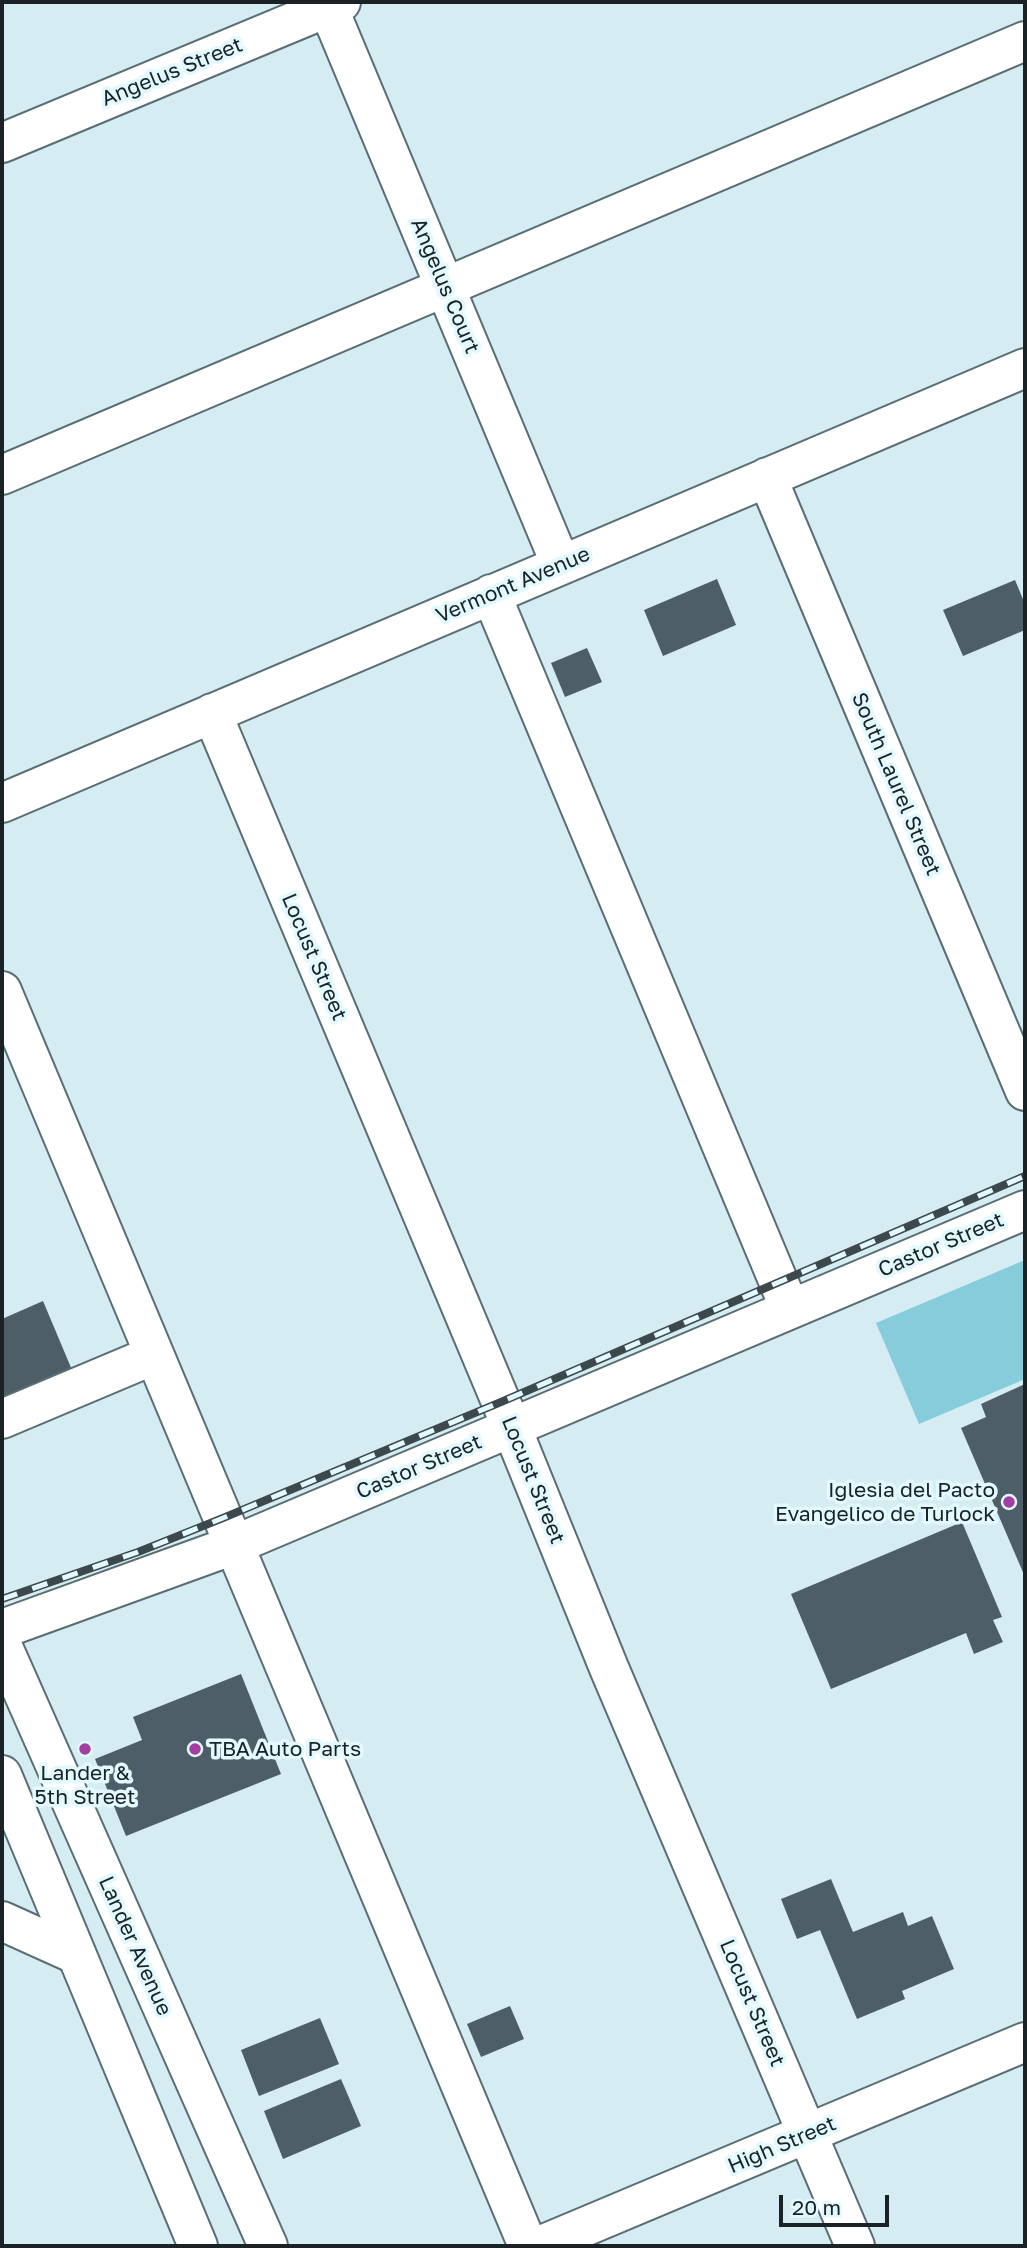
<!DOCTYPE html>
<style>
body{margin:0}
#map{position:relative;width:1027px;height:2248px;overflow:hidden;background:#d4ecf2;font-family:"Golos Text",sans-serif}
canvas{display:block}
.frame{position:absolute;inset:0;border:4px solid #1a2225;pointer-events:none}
.scale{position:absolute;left:779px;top:2195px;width:110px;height:32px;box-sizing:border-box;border:4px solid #1a2225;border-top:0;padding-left:9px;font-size:21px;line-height:24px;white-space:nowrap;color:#1a2225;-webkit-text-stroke:5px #e1f9ff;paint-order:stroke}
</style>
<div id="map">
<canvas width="1027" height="2248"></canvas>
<div class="frame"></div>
<div class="scale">20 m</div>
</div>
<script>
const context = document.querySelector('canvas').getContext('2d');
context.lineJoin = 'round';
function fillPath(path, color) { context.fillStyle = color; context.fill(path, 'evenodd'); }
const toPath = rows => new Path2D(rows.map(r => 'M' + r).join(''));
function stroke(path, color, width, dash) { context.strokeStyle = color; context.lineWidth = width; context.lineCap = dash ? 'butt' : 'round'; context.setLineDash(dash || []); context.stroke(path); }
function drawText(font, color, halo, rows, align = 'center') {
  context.font = font + ' "Golos Text",sans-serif'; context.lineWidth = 7; context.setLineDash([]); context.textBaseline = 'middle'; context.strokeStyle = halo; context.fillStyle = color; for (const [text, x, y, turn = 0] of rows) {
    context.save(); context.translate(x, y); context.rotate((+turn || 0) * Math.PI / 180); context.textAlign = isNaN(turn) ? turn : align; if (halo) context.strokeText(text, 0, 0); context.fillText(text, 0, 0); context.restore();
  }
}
fillPath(toPath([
 [1025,1260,1025,1379,919,1424,876,1323]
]), '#86ccdb');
fillPath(toPath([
 [717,579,736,625,663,656,644,610],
 [1015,580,1025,604,1025,630,963,656,943,610],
 [587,648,602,682,565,697,551,663],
 [43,1301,72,1370,2,1400,2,1319],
 [1025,1384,1025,1577,961,1428,986,1417,981,1404],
 [962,1522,1002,1617,993,1620,1003,1642,974,1654,966,1633,831,1689,791,1594],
 [241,1674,281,1774,126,1836,95,1759,142,1740,133,1717],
 [831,1879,853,1932,903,1912,908,1926,932,1916,954,1969,902,1991,905,1999,857,2019,820,1930,797,1939,781,1899],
 [510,2006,524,2039,481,2057,467,2024],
 [320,2018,339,2064,259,2096,241,2050],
 [341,2079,361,2126,283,2159,264,2111]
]), '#4d5e68');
const minor = toPath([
 [328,7,561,565],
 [2,143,341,2],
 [2,475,1025,41],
 [767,477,1025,1091],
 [491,594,790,1309],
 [212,713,509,1421,609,1668,855,2246],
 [2,803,1025,368],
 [2,991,528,2246],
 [2,1419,154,1355],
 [2,1629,234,1545,1025,1210],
 [2,1921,75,1954],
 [539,2246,1025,2042]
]);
const major = toPath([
 [2,1645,268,2246],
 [2,1775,198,2246]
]);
stroke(minor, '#586e73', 42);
stroke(major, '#586e73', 42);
stroke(minor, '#fff', 38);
stroke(major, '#fff', 38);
const rail = toPath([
 [2,1599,138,1552,223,1518,501,1402,1025,1176]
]);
stroke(rail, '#3d484c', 8);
stroke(rail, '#e1f9ff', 5, [16]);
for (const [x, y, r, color] of [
 [1009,1502,7,"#a33ea2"],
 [85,1749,7,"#a33ea2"],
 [195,1749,7,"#a33ea2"]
]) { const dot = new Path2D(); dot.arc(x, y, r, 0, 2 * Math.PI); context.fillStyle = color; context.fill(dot); stroke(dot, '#e1f9ff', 2.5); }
drawText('21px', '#1a2225', '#e1f9ff', [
 ["Angelus Street",172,72,-22],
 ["Angelus Court",445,286,67],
 ["Vermont Avenue",513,585,-23],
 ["South Laurel Street",896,784,67],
 ["Locust Street",314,957,67],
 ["Castor Street",941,1245,-23],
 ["Castor Street",419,1467,-23],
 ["Locust Street",533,1480,68],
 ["Lander Avenue",135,1946,66],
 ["Locust Street",752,2003,67],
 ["High Street",782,2145,-23]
]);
drawText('21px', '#1a2225', '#e1f9ff', [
 ["Iglesia del Pacto",995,1490],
 ["Evangelico de Turlock",995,1514],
 ["TBA Auto Parts",209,1749,"left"],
 ["Lander &",85,1773,"center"],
 ["5th Street",85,1797,"center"]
], 'right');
</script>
